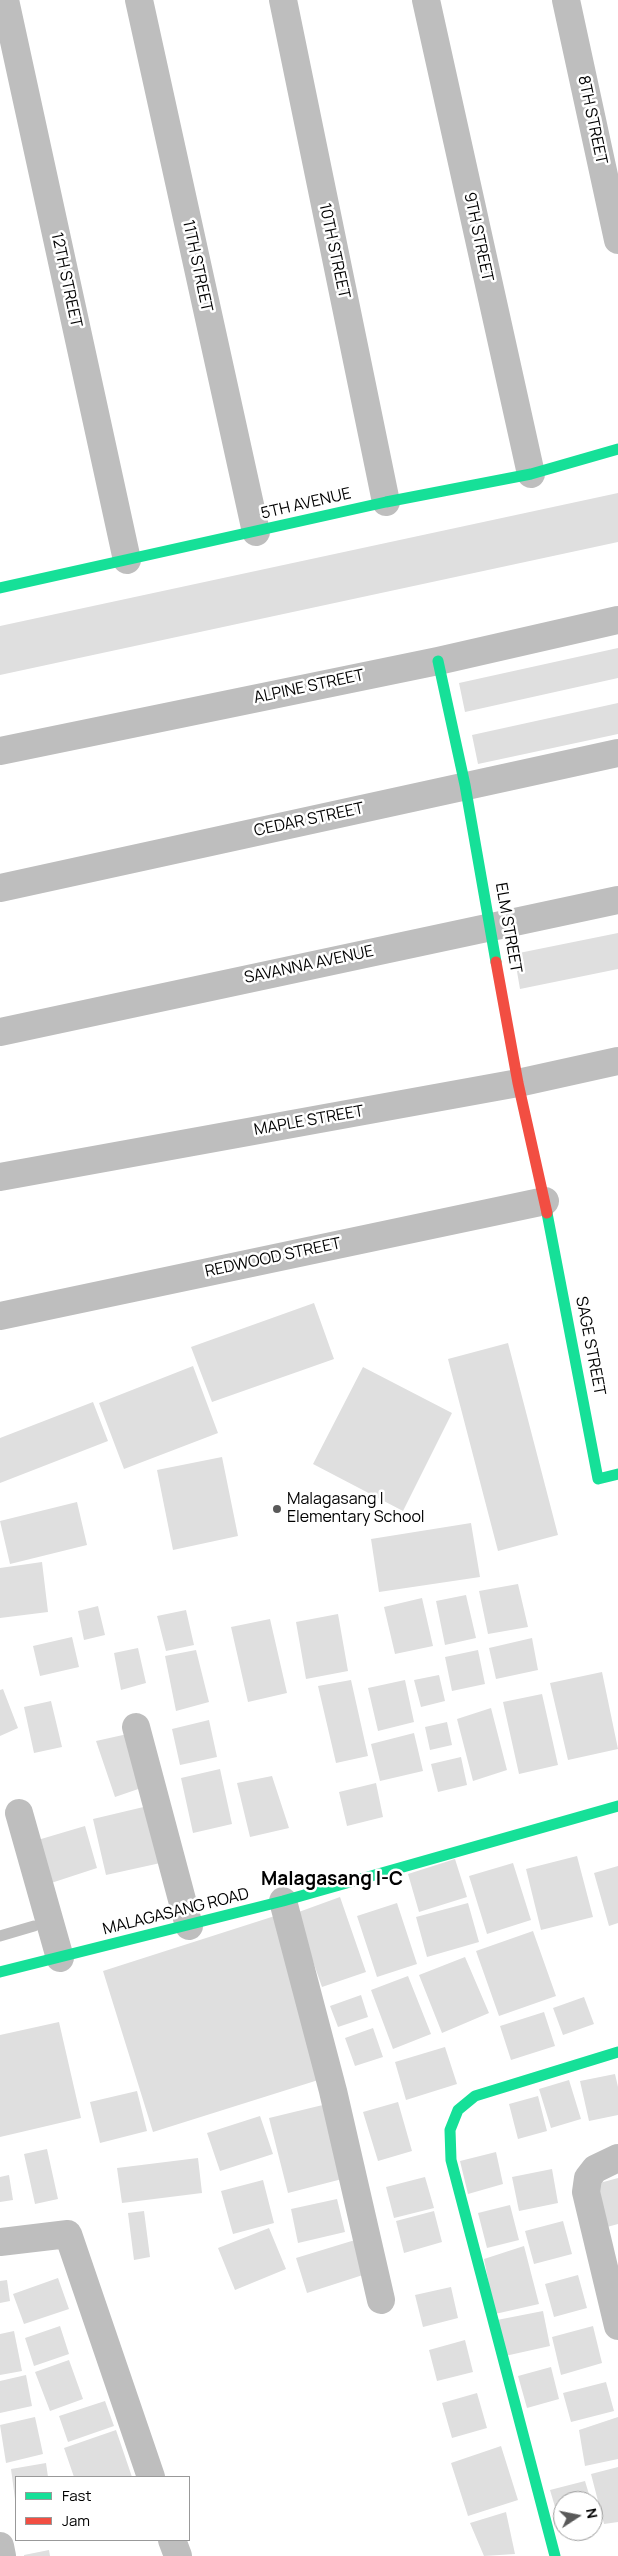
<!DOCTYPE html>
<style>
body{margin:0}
#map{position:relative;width:618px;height:2556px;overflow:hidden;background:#fff;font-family:Manrope,sans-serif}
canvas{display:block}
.legend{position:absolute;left:15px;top:2476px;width:175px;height:65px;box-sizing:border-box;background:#fff;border:1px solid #999;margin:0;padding:6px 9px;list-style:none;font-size:15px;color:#000}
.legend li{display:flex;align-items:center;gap:10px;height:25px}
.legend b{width:25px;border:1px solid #999}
.north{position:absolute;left:553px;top:2491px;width:50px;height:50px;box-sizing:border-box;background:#fff;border:1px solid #999;border-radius:50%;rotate:79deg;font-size:14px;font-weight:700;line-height:20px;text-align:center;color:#000}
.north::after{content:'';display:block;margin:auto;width:18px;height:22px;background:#595959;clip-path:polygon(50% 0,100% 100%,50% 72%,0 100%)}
</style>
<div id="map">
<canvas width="618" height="2556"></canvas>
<ul class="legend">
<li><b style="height:6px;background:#16e098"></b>Fast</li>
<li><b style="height:6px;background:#f24e42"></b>Jam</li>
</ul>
<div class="north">N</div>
</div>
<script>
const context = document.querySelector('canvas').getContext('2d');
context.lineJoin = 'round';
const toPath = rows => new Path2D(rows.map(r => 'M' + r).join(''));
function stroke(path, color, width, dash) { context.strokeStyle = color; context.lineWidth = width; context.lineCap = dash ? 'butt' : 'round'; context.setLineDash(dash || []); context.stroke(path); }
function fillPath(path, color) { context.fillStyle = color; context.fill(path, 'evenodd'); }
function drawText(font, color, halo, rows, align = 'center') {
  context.font = font + ' Manrope,sans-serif'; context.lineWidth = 5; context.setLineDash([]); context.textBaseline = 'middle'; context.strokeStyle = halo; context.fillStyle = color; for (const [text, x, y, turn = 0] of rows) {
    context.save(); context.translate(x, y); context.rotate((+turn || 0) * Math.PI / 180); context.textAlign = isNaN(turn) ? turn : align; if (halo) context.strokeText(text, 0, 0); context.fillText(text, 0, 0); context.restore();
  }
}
stroke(toPath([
 [0,1936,34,1926]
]), '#bfbfbf', 11);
fillPath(toPath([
 [618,493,618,542,0,675,0,626],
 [618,648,618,678,465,712,459,683],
 [618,703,618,734,478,764,472,735],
 [618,933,618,969,520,989,514,954],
 [314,1303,334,1359,212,1402,191,1347],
 [508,1343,558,1535,498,1551,448,1359],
 [193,1366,218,1433,124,1469,99,1403],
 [363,1367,452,1413,403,1511,313,1464],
 [93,1402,108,1441,0,1483,0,1438],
 [222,1457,238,1536,173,1550,157,1470],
 [77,1502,87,1545,10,1564,0,1521],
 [471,1523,480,1577,379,1592,371,1539],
 [42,1562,48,1612,0,1618,0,1568],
 [518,1584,528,1627,488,1634,479,1591],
 [466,1595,476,1638,445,1645,436,1601],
 [422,1598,433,1646,395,1654,384,1607],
 [98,1606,105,1635,84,1640,78,1611],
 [186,1610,194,1645,166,1651,157,1616],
 [338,1614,348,1671,306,1679,296,1622],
 [270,1619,287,1693,248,1702,231,1627],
 [72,1637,79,1667,40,1676,33,1646],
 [532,1638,538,1670,496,1679,489,1648],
 [138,1648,146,1683,121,1690,114,1653],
 [196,1650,209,1702,176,1711,165,1656],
 [478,1650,485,1684,452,1691,445,1657],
 [602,1672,618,1749,568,1760,550,1683],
 [439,1675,445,1701,421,1707,414,1680],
 [351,1680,368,1756,336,1763,318,1686],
 [405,1680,414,1722,378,1731,368,1688],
 [3,1689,18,1728,0,1736,0,1690],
 [542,1694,558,1765,519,1774,503,1702],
 [51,1701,62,1747,34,1753,24,1707],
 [491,1708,507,1770,473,1781,457,1719],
 [209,1720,217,1757,180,1765,172,1729],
 [447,1722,452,1745,430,1750,425,1727],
 [132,1733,147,1786,115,1797,96,1741],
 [414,1733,423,1771,380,1781,371,1744],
 [461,1757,467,1785,438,1792,431,1764],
 [220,1769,232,1824,193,1833,181,1778],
 [272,1776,289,1828,250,1837,237,1783],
 [376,1783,383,1817,347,1826,339,1792],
 [152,1805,165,1862,106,1875,93,1819],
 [85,1826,97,1868,45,1885,31,1842],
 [577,1856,593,1917,541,1930,526,1869],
 [455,1859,467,1897,419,1912,408,1874],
 [513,1863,531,1920,487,1934,469,1876],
 [618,1866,618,1923,609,1926,594,1873],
 [340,1897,366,1972,322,1987,296,1913],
 [397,1903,417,1964,377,1977,357,1916],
 [468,1903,479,1942,427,1957,416,1917],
 [281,1914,331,2076,153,2132,103,1971],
 [533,1931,556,1996,499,2016,476,1951],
 [465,1957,489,2013,442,2033,419,1975],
 [408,1976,431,2034,393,2049,371,1990],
 [361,1995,368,2017,338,2027,330,2006],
 [584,1997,594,2024,563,2035,553,2008],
 [544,2012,555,2046,511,2060,500,2026],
 [59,2022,81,2118,0,2137,0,2035],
 [373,2028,383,2057,355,2066,345,2038],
 [445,2047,457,2084,406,2100,395,2062],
 [615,2074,618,2087,618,2115,589,2121,580,2081],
 [569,2080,581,2119,551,2128,539,2089],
 [137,2091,147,2131,100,2143,90,2102],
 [538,2096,547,2131,518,2139,509,2104],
 [398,2102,412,2151,378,2161,363,2112],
 [327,2104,346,2178,288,2193,269,2118],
 [260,2116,273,2154,220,2171,207,2133],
 [47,2149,58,2199,35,2204,24,2154],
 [496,2152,503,2184,468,2194,460,2161],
 [198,2158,202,2193,122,2203,117,2168],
 [552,2169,558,2203,519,2211,512,2177],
 [9,2175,13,2200,0,2202,0,2177],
 [425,2177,434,2208,394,2218,386,2187],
 [618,2178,618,2224,607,2227,596,2184],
 [263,2180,274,2223,233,2234,221,2191],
 [337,2199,345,2232,298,2243,291,2209],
 [510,2205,519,2240,487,2248,478,2213],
 [144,2211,150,2257,134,2260,128,2213],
 [434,2211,442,2242,404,2253,396,2221],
 [563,2221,572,2254,534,2264,525,2231],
 [269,2228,286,2269,235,2290,218,2248],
 [355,2240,366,2274,307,2293,296,2258],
 [524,2246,539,2304,495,2314,484,2259],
 [578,2275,587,2308,554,2317,545,2284],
 [58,2278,69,2309,24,2324,13,2294],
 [7,2280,10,2301,0,2303,0,2281],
 [451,2287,458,2318,423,2327,415,2295],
 [543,2311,550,2346,505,2356,497,2320],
 [60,2326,69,2354,34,2366,25,2338],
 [593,2326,602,2363,561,2375,552,2337],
 [14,2331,22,2371,0,2375,0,2334],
 [465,2340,473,2372,437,2381,429,2350],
 [69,2360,83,2399,50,2411,35,2372],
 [551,2367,559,2399,527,2408,518,2376],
 [26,2375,32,2406,0,2413,0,2381],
 [606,2382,614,2411,571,2422,563,2393],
 [477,2393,487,2428,452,2438,442,2403],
 [105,2401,114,2426,68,2442,59,2416],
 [35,2417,43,2454,6,2463,0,2425],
 [618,2417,618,2459,585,2466,579,2430],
 [116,2430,132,2477,74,2477,64,2448],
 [501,2446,518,2500,468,2516,451,2463],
 [46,2463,48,2477,16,2477,15,2499,11,2469],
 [618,2467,618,2522,604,2524,591,2474],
 [585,2481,591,2501,563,2501,563,2515,558,2517,550,2490],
 [506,2512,515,2554,484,2556,470,2523],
 [49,2550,50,2556,24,2556,24,2555]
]), '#dfdfdf');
stroke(toPath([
 [5,0,127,560],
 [139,0,256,532],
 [283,0,386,502],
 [426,0,531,474],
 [566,0,618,240],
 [0,751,438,661,618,620],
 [0,888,618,753],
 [0,1032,618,900],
 [0,1177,518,1083,618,1061],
 [0,1316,545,1201],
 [136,1727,189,1926],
 [19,1813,60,1958],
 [283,1901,333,2091,381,2300],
 [618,2158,595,2169,588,2178,586,2192,618,2326],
 [0,2242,68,2234,151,2477],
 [172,2540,178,2556],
 [0,2546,2,2556]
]), '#bebebe', 28);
stroke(toPath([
 [0,588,386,502,531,474,618,449],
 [438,661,465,785,496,962],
 [547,1213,598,1479,618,1474],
 [0,1972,283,1901,618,1806],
 [555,2556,451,2160,450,2130,458,2110,475,2096,618,2052]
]), '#16e098', 11);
stroke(toPath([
 [496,962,518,1083,547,1213]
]), '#f24e42', 11);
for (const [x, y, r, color] of [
 [277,1509,5,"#595959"]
]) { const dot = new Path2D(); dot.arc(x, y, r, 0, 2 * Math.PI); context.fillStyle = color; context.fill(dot); stroke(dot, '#fff', 2); }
drawText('16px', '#000', '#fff', [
 ["8TH STREET",592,120,78],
 ["9TH STREET",478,237,78],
 ["10TH STREET",334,251,78],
 ["11TH STREET",197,266,78],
 ["12TH STREET",66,280,78],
 ["5TH AVENUE",306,504,-13],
 ["ALPINE STREET",309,687,-12],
 ["CEDAR STREET",309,820,-12],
 ["ELM STREET",508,928,80],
 ["SAVANNA AVENUE",309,965,-12],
 ["MAPLE STREET",309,1121,-10],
 ["REDWOOD STREET",273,1258,-12],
 ["SAGE STREET",590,1346,79],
 ["MALAGASANG ROAD",176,1912,-14]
]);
drawText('16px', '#000', '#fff', [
 ["Malagasang I",287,1500],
 ["Elementary School",287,1518]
], 'left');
drawText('bold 19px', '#000', '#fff', [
 ["Malagasang I-C",332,1880]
]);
</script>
